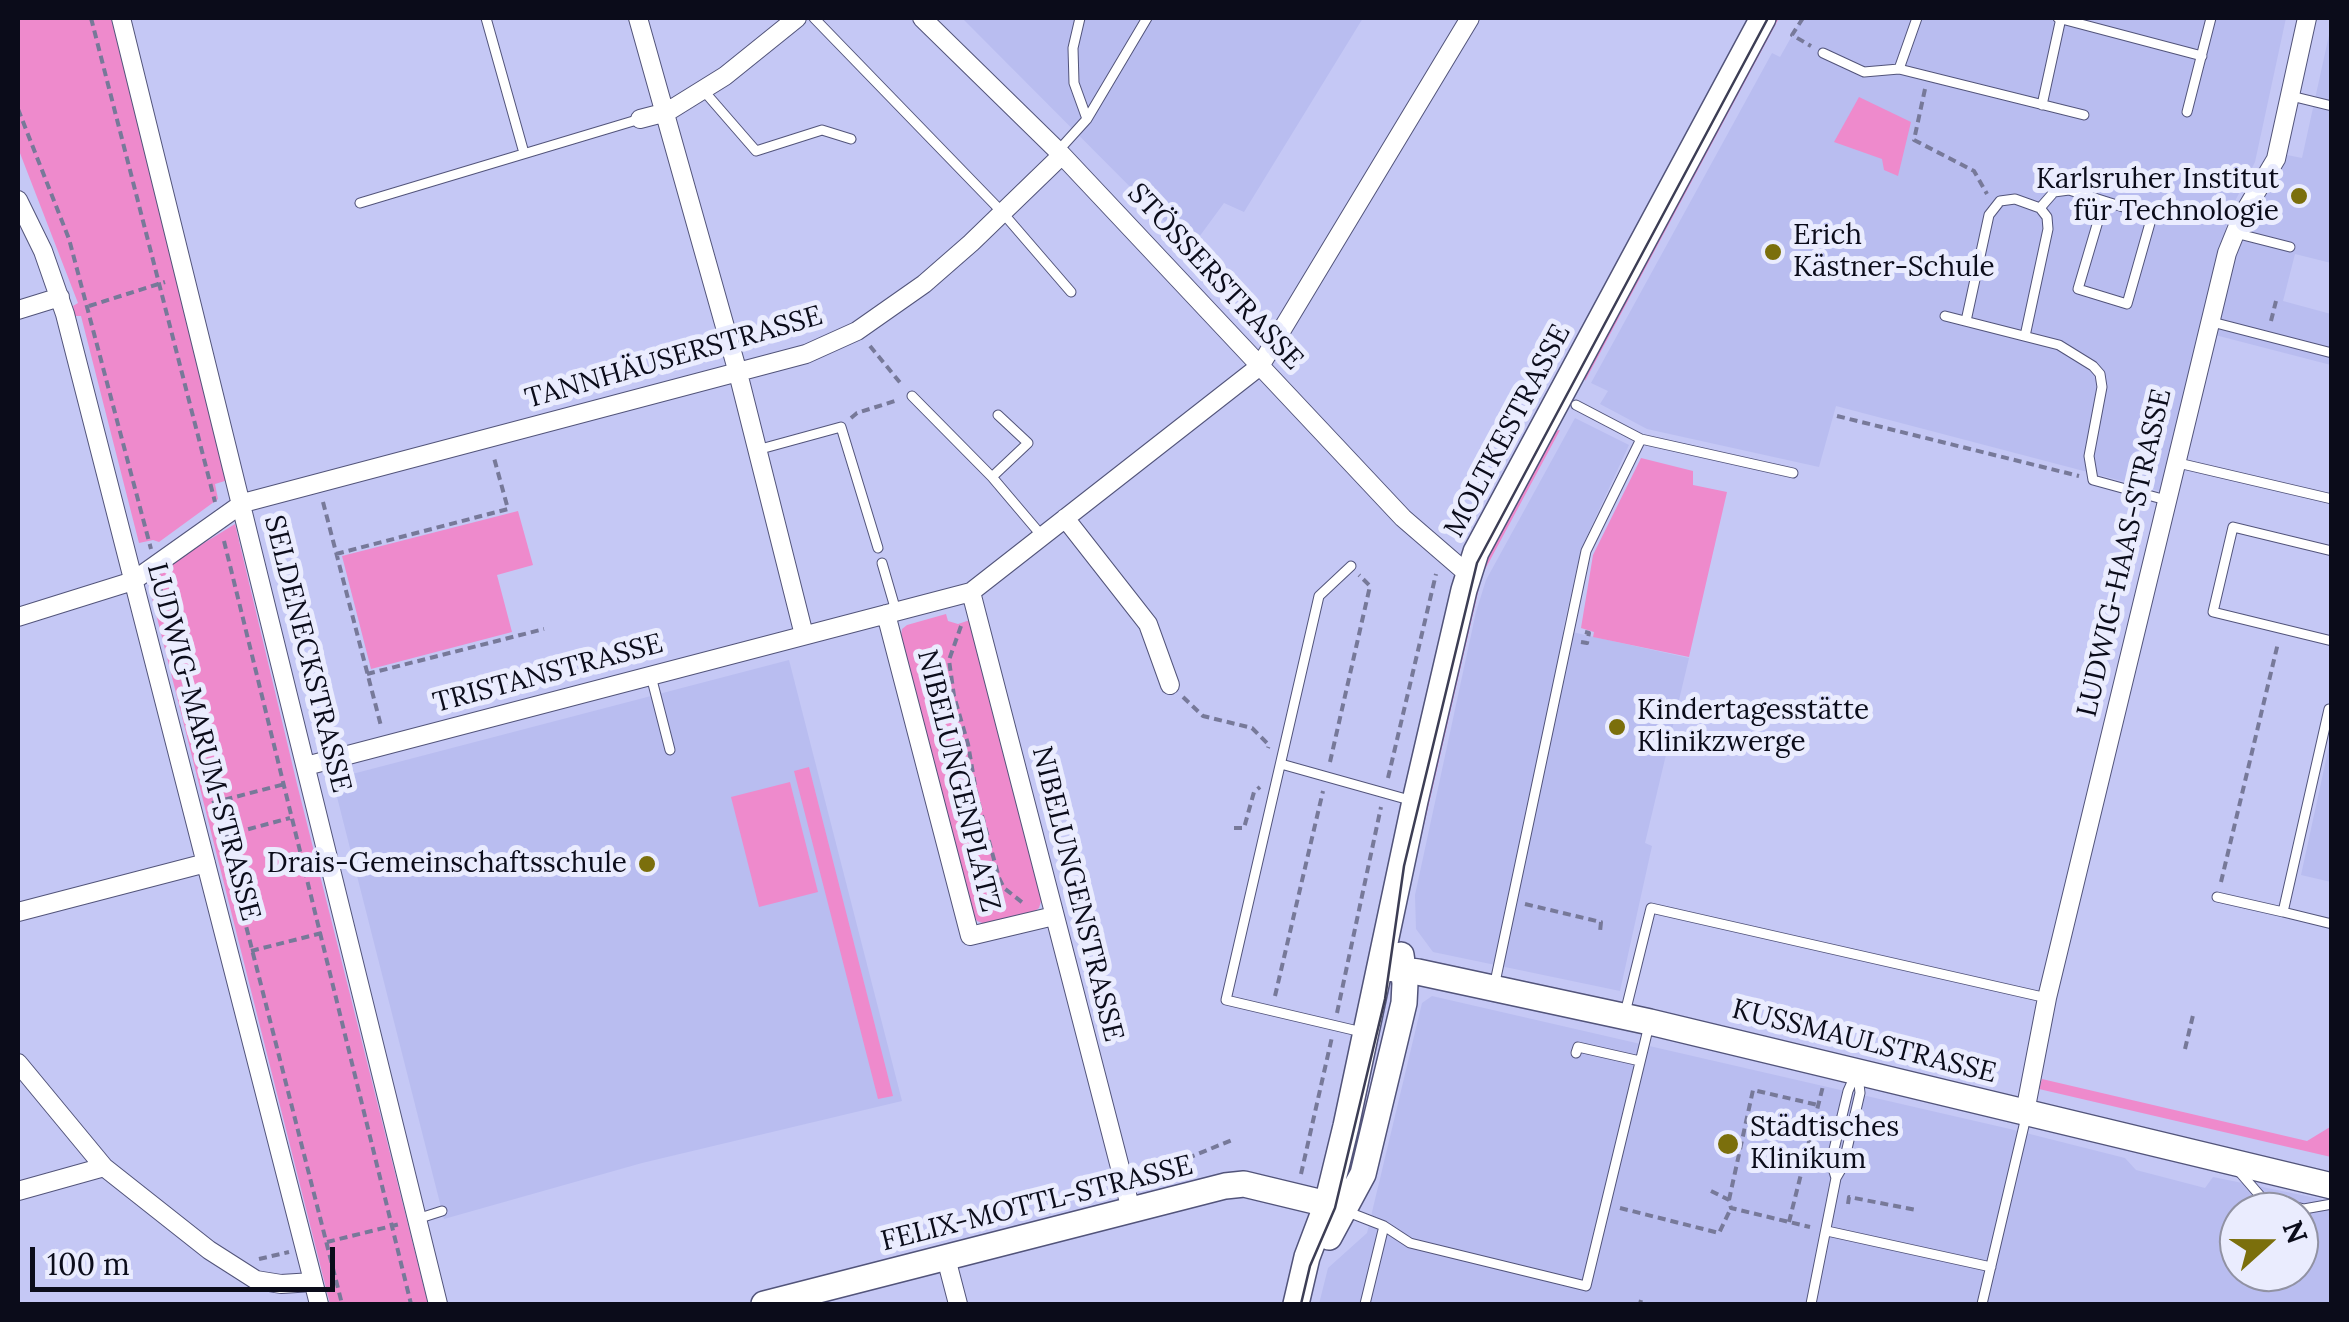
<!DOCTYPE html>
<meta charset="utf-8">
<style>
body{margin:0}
#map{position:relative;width:2349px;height:1322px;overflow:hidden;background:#c5c8f5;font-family:Lora,serif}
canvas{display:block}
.frame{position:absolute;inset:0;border:20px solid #0b0c1a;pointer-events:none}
.north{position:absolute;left:2219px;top:1192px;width:100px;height:100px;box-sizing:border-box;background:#eaecfe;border:2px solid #9192a3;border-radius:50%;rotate:69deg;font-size:28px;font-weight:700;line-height:40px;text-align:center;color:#0b0c1a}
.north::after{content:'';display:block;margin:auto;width:35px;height:45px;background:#7b6f0c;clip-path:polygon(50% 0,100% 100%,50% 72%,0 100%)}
.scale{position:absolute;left:30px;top:1247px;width:305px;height:45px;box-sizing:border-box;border:5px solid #0b0c1a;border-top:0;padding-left:12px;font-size:30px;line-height:35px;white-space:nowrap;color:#0b0c1a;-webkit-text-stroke:8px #eaecfe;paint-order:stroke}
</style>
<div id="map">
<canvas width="2349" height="1322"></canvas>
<div class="frame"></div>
<div class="north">N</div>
<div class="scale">100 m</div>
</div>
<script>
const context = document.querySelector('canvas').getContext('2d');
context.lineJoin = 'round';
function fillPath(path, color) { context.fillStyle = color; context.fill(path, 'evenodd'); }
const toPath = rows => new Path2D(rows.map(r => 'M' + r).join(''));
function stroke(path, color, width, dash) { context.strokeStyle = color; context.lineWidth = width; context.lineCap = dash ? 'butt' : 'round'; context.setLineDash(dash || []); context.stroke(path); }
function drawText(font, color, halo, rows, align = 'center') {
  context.font = font + ' Lora,serif'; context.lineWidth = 10; context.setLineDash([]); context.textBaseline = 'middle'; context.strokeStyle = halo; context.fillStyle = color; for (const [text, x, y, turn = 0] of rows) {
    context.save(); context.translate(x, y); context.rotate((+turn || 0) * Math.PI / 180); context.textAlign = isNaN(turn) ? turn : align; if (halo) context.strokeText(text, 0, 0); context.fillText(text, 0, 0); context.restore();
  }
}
fillPath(toPath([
 [962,18,1363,18,1244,212,1224,203,1191,248],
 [1802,18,2286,18,2255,162,2230,211,2160,491,1836,406,1819,467,1647,429,1600,404,1608,391,1591,383,1772,53,1780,57],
 [2331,26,2331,263,2295,254,2283,301,2331,314,2331,365,2215,335,2237,250,2250,220,2273,185,2287,155,2302,158],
 [1575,418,1629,445,1581,549,1563,630,1689,658,1645,843,1652,846,1620,991,1433,952,1416,929,1415,895,1476,612,1486,580],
 [789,660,902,1101,642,1163,444,1219,335,789,337,778],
 [2331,737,2332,882,2331,882,2301,875],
 [1432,996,2010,1129,2125,1158,2136,1170,2205,1188,2213,1177,2331,1201,2331,1304,1319,1304,1328,1268,1367,1233,1422,1003],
 [2239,1212,2299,1212,2299,1272,2239,1272]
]), '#b9bdf0');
fillPath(toPath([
 [18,18,111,18,228,480,215,484,218,499,159,542,153,540,139,543,81,316,75,316,73,306,78,303,18,148],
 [1773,18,1779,18,1585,381,1585,369],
 [1859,97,1911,122,1898,176,1884,170,1882,159,1834,142],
 [1560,430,1482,575,1407,898,1478,575,1554,431],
 [1641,458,1693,471,1693,485,1727,492,1689,657,1593,637,1594,632,1581,628,1593,555],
 [518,511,533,565,497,575,512,632,371,669,342,556],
 [235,524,297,784,428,1304,330,1304,147,578],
 [946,614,948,621,958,624,970,620,1042,898,1039,908,1029,915,985,924,977,921,972,911,901,636,902,629,907,625],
 [809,767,893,1096,878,1099,794,771],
 [790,782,818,892,759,907,731,797],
 [2042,1079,2307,1141,2330,1127,2331,1119,2331,1157,2039,1089]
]), '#ee8acc');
const lane = toPath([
 [486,18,524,153],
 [814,18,1002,212,1071,292],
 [1080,18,1073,48,1074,83,1087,119],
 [2058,18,2202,56],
 [1823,53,1864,72,1899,69,2084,115],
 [1899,69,1917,18],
 [703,90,756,151,822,130,851,139],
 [2291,96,2332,106],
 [2042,105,2061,18],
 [2187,112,2211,18],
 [1058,151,1087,119,1147,18],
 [360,203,640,119],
 [2040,208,2054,192,2069,190,2104,201,2078,289,2127,304,2152,216,2104,201],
 [2235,233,2290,247],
 [1945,316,2059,345,2093,366,2100,374,2102,387,2089,456,2093,480,2166,500],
 [1966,321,1989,215,2000,201,2015,199,2040,208,2047,217,2048,229,2025,336],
 [2212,322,2332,353],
 [912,396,992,477,1042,536],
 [1576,405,1641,439,1793,473],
 [757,450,841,427,878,548],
 [2174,462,2332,499],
 [992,477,1028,443,998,415],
 [2332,551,2233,527,2213,612,2332,641],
 [882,563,896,611],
 [1351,566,1319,596,1226,1000,1362,1032],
 [651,676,670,750],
 [2329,709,2283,912,2332,924],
 [1281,764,1413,801],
 [2217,897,2283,912],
 [1494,987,1586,551,1641,439],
 [1625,1013,1651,908,2047,998],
 [1576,1053,1578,1047,1640,1061],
 [2237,1169,2262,1198,2304,1209,2332,1204],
 [1836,1178,1831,1162,1848,1091,1856,1073],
 [1348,1212,1384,1226,1410,1243,1586,1286,1649,1025],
 [417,1219,442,1211],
 [1827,1231,1991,1267],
 [1365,1304,1384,1226],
 [1811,1304,1836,1178,1843,1166,1860,1093,1858,1074],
 [1982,1304,2026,1117]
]);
const street = toPath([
 [121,18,438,1304],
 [638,18,738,373,804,635],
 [922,18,1062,155,1403,518,1469,575],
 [640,119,667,112,725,76,797,18],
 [18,200,43,251,65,314,319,1304],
 [18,310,60,297],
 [1065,518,1148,624,1170,685],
 [971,592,1131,1210],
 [886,614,970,936,1054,916],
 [18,617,133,581,243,503,806,354,857,331,924,284,971,243,1062,155],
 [306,766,971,592,1260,366,1470,18],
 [18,912,206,863],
 [18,1063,104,1167,209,1250,256,1280,281,1284,313,1282],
 [2025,1112,2047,998,2227,253,2242,216,2276,159,2307,18],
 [18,1191,104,1167],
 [946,1258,958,1304]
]);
const secondary = toPath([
 [1381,967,1418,972,1650,1022,2332,1186],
 [1329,1237,1363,1174,1404,1003,1405,983,1401,955],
 [764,1304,1225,1186,1244,1184,1327,1204],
 [1296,1304,1307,1257,1327,1204,1346,1126,1415,801,1464,590,1476,552,1763,18]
]);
stroke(lane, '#52547a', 11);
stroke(street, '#52547a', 20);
stroke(secondary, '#52547a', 28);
stroke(toPath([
 [91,18,215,502],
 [1803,18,1792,35,1811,46],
 [1925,89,1914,140,1974,171,1987,194],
 [18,109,69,239,151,549],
 [89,306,165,282],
 [2271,321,2276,301],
 [870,346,902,385],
 [1837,416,2079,476],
 [851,418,857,413,898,400],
 [323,502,381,726],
 [224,541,411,1304],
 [336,554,508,509,494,458],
 [160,587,342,1304],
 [961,626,949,660,954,696,968,744,977,797,999,878,1004,888,1023,903],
 [1581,642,1587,643,1589,633,1585,632],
 [367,674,544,629],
 [1183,697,1203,716,1252,728,1269,745,1268,748],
 [1330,762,1370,586,1359,575],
 [1388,778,1436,574],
 [212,803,285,784],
 [1234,828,1244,828,1254,792,1260,787],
 [223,836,290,818],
 [2221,882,2278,643],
 [979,890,1004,888],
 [1525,904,1601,922,1600,932],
 [251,951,322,933],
 [1275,996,1323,791],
 [1337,1013,1381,807],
 [2185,1049,2194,1011],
 [1301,1174,1332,1037],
 [1139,1178,1232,1140],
 [1711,1191,1729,1200,1731,1208,1810,1227],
 [1729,1200,1753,1090,1818,1105],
 [1848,1204,1849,1197,1916,1210],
 [1620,1208,1719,1233,1731,1208],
 [1789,1222,1823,1086],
 [327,1242,400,1224],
 [259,1259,289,1252],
 [1640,1304,1641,1300]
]), '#777999', 4, [8, 5]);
stroke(lane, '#fff', 9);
stroke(street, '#fff', 18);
stroke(secondary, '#fff', 25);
stroke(toPath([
 [1301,1304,1310,1266,1335,1208,1385,999,1404,866,1477,563,1768,18]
]), '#3c3d54', 2.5);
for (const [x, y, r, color] of [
 [2299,196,10,"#7b6f0c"],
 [1773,252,10,"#7b6f0c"],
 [1617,727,10,"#7b6f0c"],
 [647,864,10,"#7b6f0c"],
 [1728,1144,12,"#7b6f0c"]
]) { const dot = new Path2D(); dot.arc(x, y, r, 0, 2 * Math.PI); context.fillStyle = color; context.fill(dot); stroke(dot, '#eaecfe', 4); }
drawText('28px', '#0b0c1a', '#eaecfe', [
 ["Karlsruher Institut",2279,180,"right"],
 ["für Technologie",2279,212,"right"],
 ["Erich",1793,236],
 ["Kästner-Schule",1793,268],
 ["Kindertagesstätte",1637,711],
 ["Klinikzwerge",1637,743],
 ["Drais-Gemeinschaftsschule",627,864,"right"],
 ["Städtisches",1750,1128],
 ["Klinikum",1750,1160]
], 'left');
drawText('28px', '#0b0c1a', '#eaecfe', [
 ["STÖSSERSTRASSE",1215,277,47],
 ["TANNHÄUSERSTRASSE",674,358,-16],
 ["MOLTKESTRASSE",1508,431,-62],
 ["LUDWIG-HAAS-STRASSE",2125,553,-77],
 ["SELDENECKSTRASSE",307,654,76],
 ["TRISTANSTRASSE",548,674,-15],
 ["LUDWIG-MARUM-STRASSE",203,742,75],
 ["NIBELUNGENPLATZ",958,781,76],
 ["NIBELUNGENSTRASSE",1077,894,76],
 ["KUSSMAULSTRASSE",1864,1042,14],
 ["FELIX-MOTTL-STRASSE",1037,1204,-14]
]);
</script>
